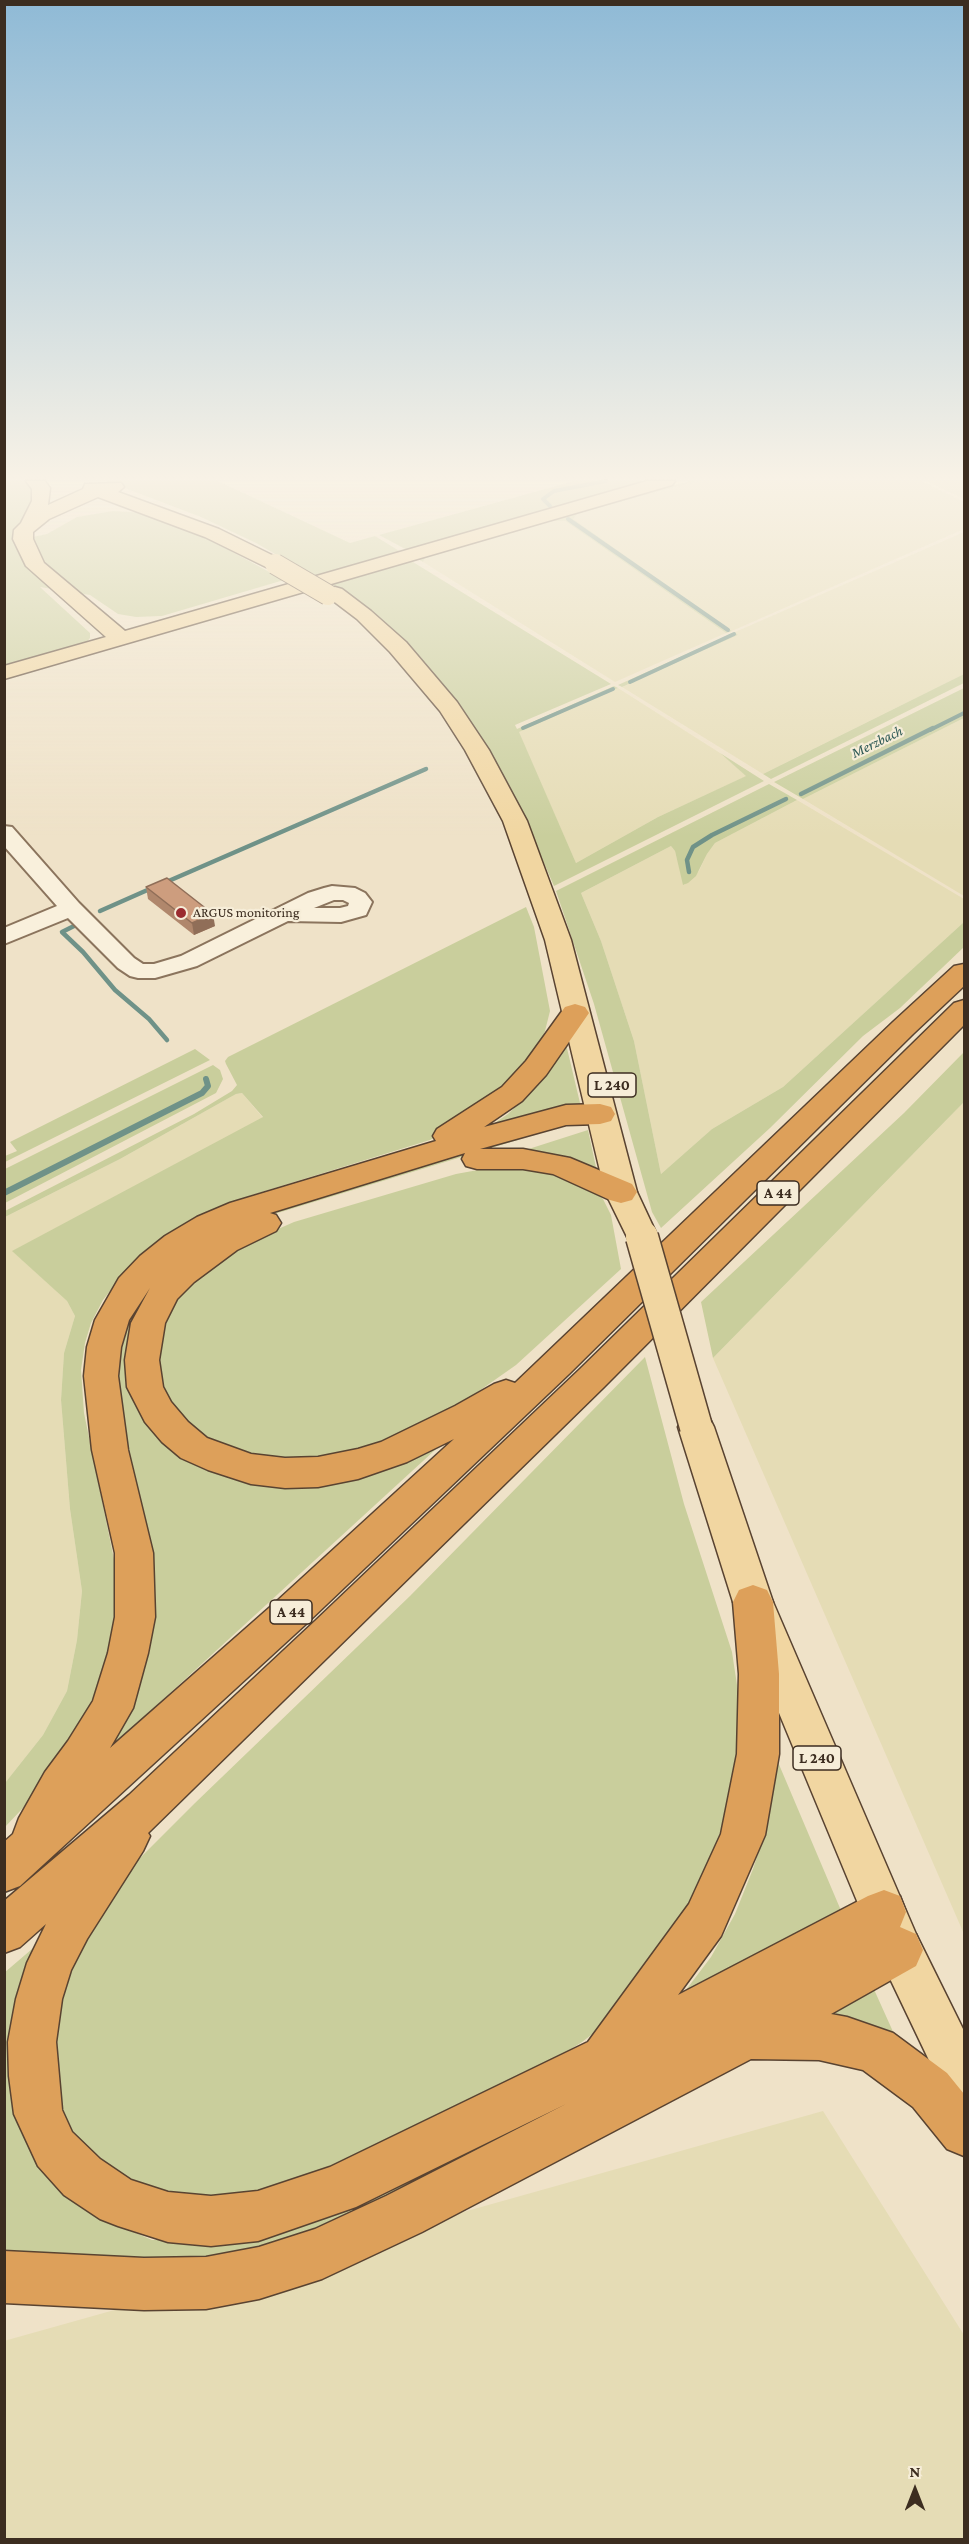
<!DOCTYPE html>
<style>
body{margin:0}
#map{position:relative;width:969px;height:2544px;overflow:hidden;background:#efe2c8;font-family:"Crimson Pro",serif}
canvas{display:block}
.frame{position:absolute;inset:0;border:6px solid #3c2d20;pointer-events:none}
.north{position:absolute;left:885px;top:2460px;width:60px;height:60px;-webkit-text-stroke:4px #f6edd8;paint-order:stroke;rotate:0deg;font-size:16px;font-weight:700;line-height:24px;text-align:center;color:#3c2d20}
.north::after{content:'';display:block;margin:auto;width:21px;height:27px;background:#3c2d20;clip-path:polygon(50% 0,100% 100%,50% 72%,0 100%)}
</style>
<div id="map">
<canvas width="969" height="2544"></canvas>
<div class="frame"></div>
<div class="north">N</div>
</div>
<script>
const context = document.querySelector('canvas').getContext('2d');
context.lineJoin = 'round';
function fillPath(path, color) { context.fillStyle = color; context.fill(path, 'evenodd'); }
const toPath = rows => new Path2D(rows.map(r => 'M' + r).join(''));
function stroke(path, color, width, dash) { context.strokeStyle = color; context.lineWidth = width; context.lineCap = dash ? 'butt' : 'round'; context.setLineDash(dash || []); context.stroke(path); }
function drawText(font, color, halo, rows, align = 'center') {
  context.font = font + ' "Crimson Pro",serif'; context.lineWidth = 4.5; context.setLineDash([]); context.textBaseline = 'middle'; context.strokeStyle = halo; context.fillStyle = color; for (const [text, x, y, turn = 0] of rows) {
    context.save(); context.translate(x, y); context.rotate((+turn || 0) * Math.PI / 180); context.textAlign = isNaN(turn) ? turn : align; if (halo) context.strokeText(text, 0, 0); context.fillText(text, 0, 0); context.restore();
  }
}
fillPath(toPath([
 [698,481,922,481,964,502,964,529,732,631,572,519,577,514],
 [926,481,964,481,964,499],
 [552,521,565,521,726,633,615,682,423,562,425,558],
 [964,532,964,674,763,774,622,687,738,635,735,632],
 [618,688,720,753,747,776,658,817,576,863,518,732],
 [964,718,964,896,803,799],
 [797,800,964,899,964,922,783,1087,712,1129,661,1174,634,1041,601,941,581,893,671,846,675,851,684,885,699,871,707,854,715,843],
 [242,1093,263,1118,13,1251,67,1301,75,1316,64,1353,61,1400,70,1509,82,1591,77,1640,67,1691,43,1735,5,1783,5,1217,120,1159,236,1094],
 [964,1102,964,1934,713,1358],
 [823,2111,964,2335,964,2539,5,2539,4,2341]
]), '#e5dcb5');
fillPath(toPath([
 [5,481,26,481,36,490,14,541,47,534,77,517,113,511,147,513,194,531,284,580,162,616,136,617,118,614,90,595,40,587,90,633,90,638,86,643,5,666],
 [106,481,218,481,350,543,375,536,401,552,315,577,256,543,201,517],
 [574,481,647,481,409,551,379,535],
 [690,481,698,481,577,514,573,519,732,631,726,633,565,521,552,521,425,558,423,562,418,559,631,496],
 [407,561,413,562,611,684,515,725,517,729,614,686,618,688,519,732,576,863,658,817,746,776,720,753,764,781,554,886,521,810,491,757,331,584],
 [735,632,738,635,622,687,618,685],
 [964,674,964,683,771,779,763,774],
 [964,688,964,718,803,799,774,782],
 [769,784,797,800,715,843,707,854,696,876,688,883,683,885,675,851,671,846,581,893,601,941,634,1041,661,1174,712,1129,783,1087,964,922,964,947,900,1008,863,1036,770,1128,661,1228,652,1212,594,1004,556,891],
 [526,907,534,927,550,1011,545,1031,535,1056,519,1077,454,1127,430,1140,252,1195,205,1214,150,1248,129,1267,103,1300,91,1323,85,1343,81,1370,84,1413,116,1569,116,1633,97,1702,40,1790,5,1827,5,1783,43,1735,67,1691,77,1640,82,1591,70,1509,61,1400,64,1353,75,1316,67,1301,12,1251,263,1117,242,1093,236,1094,120,1159,5,1217,5,1211,194,1114,232,1091,237,1085,226,1064,225,1061,228,1057],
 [566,1044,580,1103,483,1131,508,1114,541,1082],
 [195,1049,210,1060,5,1162,5,1156,17,1151,10,1142],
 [964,1052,964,1102,713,1358,701,1302,904,1113],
 [213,1065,220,1070,223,1079,216,1093,5,1203,5,1169],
 [556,1121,560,1127,258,1219,188,1257,131,1371,238,1475,447,1439,109,1749,122,1727,136,1689,109,1370,138,1289,213,1231],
 [588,1130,597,1172,513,1154],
 [489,1168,515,1168,564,1175,590,1188,603,1199,611,1215,621,1269,516,1365,432,1424,395,1443,311,1462,238,1457,177,1419,153,1366,170,1304,217,1256,294,1222,456,1174],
 [645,1357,684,1504,732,1652,740,1705,742,1745,728,1848,619,2014,582,2042,532,2074,455,2115,277,2191,184,2202,110,2178,61,2126,42,2032,102,1896,195,1803,410,1596],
 [772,1748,845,1920,673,2007,711,1957,735,1914,753,1869,763,1838],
 [39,1943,12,2024,8,2058,13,2104,30,2144,117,2225,152,2240,212,2240,828,1956,439,2176,279,2246,223,2262,5,2260,4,1973],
 [872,1985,904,2056,802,2026]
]), '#c9ce9c');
stroke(toPath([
 [550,506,543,499,554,491,606,481],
 [568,519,728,630],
 [630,682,734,634],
 [523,728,613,689],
 [930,730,964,713]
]), '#6f9288', 4);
stroke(toPath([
 [801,794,933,728],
 [689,872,687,860,693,847,712,835,786,799],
 [164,883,426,769],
 [100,911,152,888],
 [74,926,62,932,83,952,115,990,149,1019,167,1040]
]), '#6f9288', 4.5);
stroke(toPath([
 [4,1193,202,1093,208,1086,206,1079]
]), '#6f9288', 6);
const minor = toPath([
 [4,826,12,827,79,903,134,958,143,964,154,964,181,956,308,893,324,888,332,886,355,888,365,893,372,902,366,915,341,922,288,921,197,966,155,978,138,978,130,976,118,968,68,918,4,944,4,928,57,906,4,846,4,826],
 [334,900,343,900,349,903,348,906,340,908,314,908,334,900]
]);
const major = toPath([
 [26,481,45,481,50,488,48,505,83,489,85,484,121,483,124,487,118,492,219,529,282,560,285,564,282,568,268,568,205,537,98,497,49,519,33,532,33,539,44,563,125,631,647,481,675,481,672,485,4,679,4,666,106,637,26,566,13,539,14,530,21,523,32,501,32,489,26,481],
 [335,587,342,589,371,611,406,642,457,702,489,750,527,821,571,940,637,1192,658,1237,653,1245,642,1248,631,1245,605,1192,545,940,503,821,465,750,440,711,390,652,357,619,328,597,325,593,328,589,335,587],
 [696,1413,709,1417,714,1427,773,1602,916,1934,964,2031,964,2105,947,2098,884,1966,733,1602,678,1427,683,1417,696,1413]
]);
const highway = toPath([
 [964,964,964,986,913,1034,569,1374,306,1624,20,1886,4,1892,4,1842,13,1834,19,1818,45,1772,68,1741,93,1701,108,1653,115,1617,115,1553,92,1450,84,1376,87,1347,95,1320,119,1278,140,1256,165,1236,197,1217,230,1203,436,1141,433,1136,437,1129,502,1087,526,1061,565,1007,575,1004,585,1007,589,1013,546,1075,522,1101,484,1127,566,1105,600,1104,611,1107,615,1114,611,1121,600,1124,566,1125,480,1149,523,1149,570,1158,632,1184,637,1192,632,1200,621,1203,610,1200,553,1174,523,1169,477,1169,466,1166,462,1159,465,1153,270,1213,276,1215,281,1223,276,1231,237,1250,194,1282,177,1299,165,1323,159,1360,163,1387,171,1402,188,1422,207,1438,251,1454,285,1458,318,1457,358,1449,381,1442,455,1406,494,1384,506,1380,515,1383,893,1022,954,966,964,964],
 [150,1288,131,1323,125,1360,127,1387,145,1422,162,1442,181,1458,208,1470,251,1484,285,1488,318,1487,358,1479,407,1462,454,1439,278,1600,110,1748,133,1708,148,1653,155,1617,153,1553,128,1450,118,1376,121,1347,129,1320,150,1288],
 [964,1000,964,1025,604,1387,148,1833,150,1836,143,1851,87,1939,71,1970,62,1999,56,2042,62,2110,72,2132,100,2159,131,2180,168,2192,211,2196,258,2191,330,2167,588,2042,689,1904,721,1834,737,1754,739,1674,733,1602,739,1590,753,1585,767,1590,773,1602,779,1674,779,1754,765,1835,721,1936,678,1995,868,1896,884,1890,900,1896,906,1912,900,1927,916,1934,923,1950,916,1966,831,2014,847,2017,893,2033,947,2073,964,2094,964,2156,947,2149,913,2107,863,2070,819,2060,751,2059,422,2232,322,2279,259,2299,206,2309,144,2310,4,2303,4,2251,144,2258,206,2257,259,2247,315,2229,386,2196,566,2104,356,2207,258,2241,211,2246,168,2242,118,2226,100,2219,64,2195,38,2166,14,2114,9,2076,8,2042,16,1999,27,1963,46,1924,20,1947,4,1953,4,1901,129,1795,315,1621,580,1369,954,1003,964,1000]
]);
stroke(minor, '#8b745d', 4);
stroke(major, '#594331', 3);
stroke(highway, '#594331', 3);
fillPath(minor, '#f9f0dc');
fillPath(major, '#f1d6a1');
fillPath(highway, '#dda05a');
const majorBridgeFar1 = toPath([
 [275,564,328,595]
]);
const majorBridge = toPath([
 [642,1237,696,1427]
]);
stroke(majorBridgeFar1, '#594331', 22, []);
stroke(majorBridge, '#594331', 35, []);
stroke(majorBridgeFar1, '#f1d6a1', 20);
stroke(majorBridge, '#f1d6a1', 32);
fillPath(toPath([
 [146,887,215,926,194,935,148,899]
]), '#b0876c');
fillPath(toPath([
 [213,914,215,926,194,935,192,923]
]), '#906e58');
const building = toPath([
 [167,878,213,914,192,923,146,887,167,878]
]);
fillPath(building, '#cd9d7e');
stroke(building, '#906e58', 1.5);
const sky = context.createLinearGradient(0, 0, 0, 837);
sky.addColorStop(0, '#8fbad6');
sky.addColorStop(0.57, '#f8f2e6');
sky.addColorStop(1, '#f8f2e600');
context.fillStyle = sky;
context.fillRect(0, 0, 969, 837);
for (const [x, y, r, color] of [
 [181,913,6,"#9b2c30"]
]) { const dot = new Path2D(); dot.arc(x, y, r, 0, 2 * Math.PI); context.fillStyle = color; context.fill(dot); stroke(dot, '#f6edd8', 2); }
drawText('14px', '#3c2d20', '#f6edd8', [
 ["ARGUS monitoring",193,913]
], 'left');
drawText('italic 15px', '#305b57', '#f6edd8', [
 ["Merzbach",877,742,-26]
]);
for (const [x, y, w] of [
 [612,1085,48],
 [778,1193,42],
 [291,1612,42],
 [817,1758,48]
]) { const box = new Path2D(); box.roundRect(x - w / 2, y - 12, w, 24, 4.5); context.fillStyle = '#f6edd8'; context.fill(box); stroke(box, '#3c2d20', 1.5); }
drawText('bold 15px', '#3c2d20', null, [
 ["L 240",612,1085],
 ["A 44",778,1193],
 ["A 44",291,1612],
 ["L 240",817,1758]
]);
</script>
